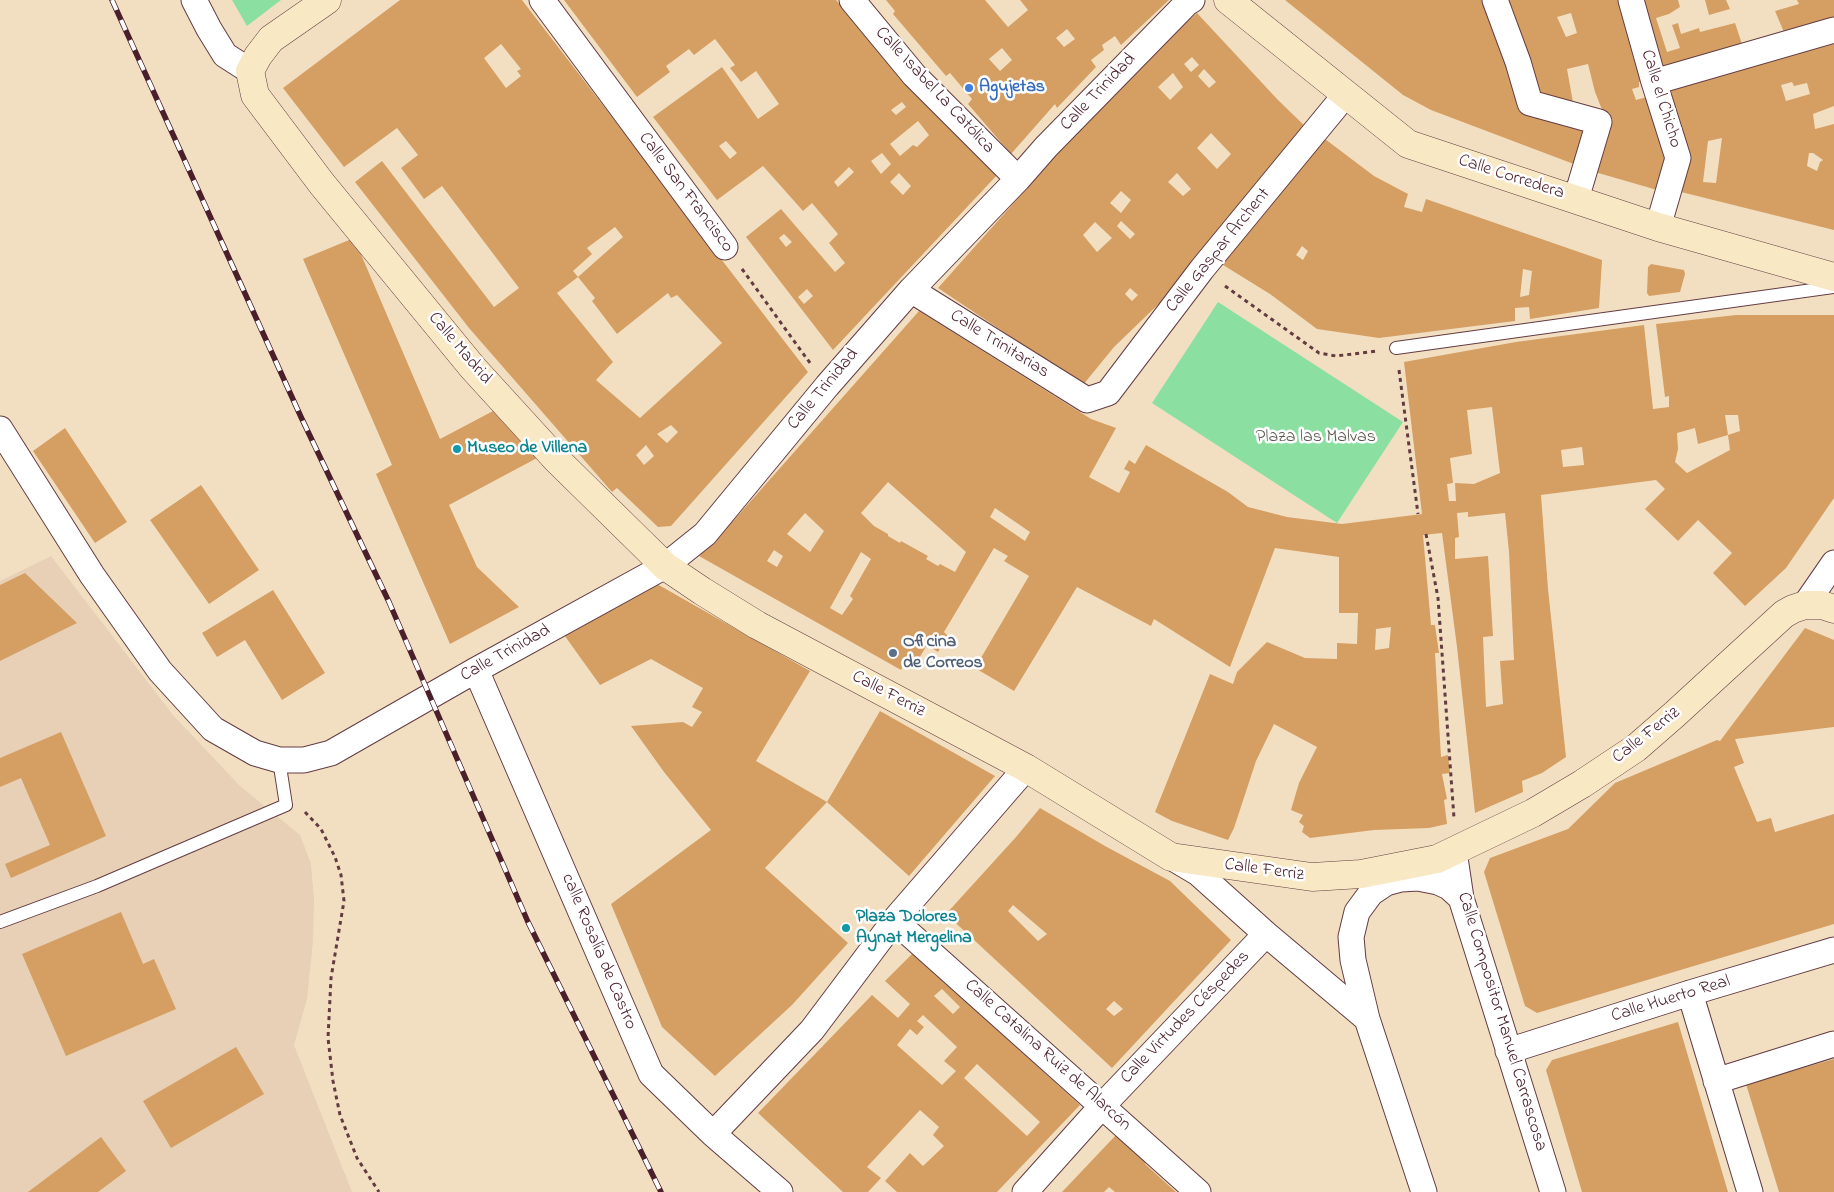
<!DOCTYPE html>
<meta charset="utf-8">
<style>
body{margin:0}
canvas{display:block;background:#f2dfc2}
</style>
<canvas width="1834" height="1192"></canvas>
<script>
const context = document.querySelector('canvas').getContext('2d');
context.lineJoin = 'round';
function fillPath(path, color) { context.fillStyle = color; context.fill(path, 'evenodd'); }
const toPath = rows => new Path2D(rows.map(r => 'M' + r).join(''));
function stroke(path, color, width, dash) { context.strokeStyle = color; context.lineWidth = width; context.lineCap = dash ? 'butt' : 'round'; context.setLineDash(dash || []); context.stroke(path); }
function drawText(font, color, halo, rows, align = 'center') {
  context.font = font + ' "Indie Flower",sans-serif'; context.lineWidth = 5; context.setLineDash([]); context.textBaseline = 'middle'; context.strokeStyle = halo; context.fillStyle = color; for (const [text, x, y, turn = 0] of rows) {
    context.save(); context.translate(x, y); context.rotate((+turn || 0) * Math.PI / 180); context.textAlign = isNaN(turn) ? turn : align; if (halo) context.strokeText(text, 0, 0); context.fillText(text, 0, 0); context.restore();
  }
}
fillPath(toPath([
 [51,556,173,715,240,786,300,835,311,864,314,900,313,941,307,999,294,1045,352,1192,0,1192,0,581]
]), '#e7d0b5');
fillPath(toPath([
 [232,0,281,0,247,26],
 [1218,302,1403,422,1337,523,1152,403]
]), '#8adfa1');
fillPath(toPath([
 [400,0,522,0,808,372,671,526,658,527,617,488,612,492,469,328,355,182,382,161,494,307,519,288,442,186,424,199,401,168,418,155,397,128,344,167,283,88],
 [501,44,521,69,517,71,521,76,506,88,484,58],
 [615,227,623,237,578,277,595,298,592,301,617,334,668,293,671,298,677,295,722,343,640,418,596,380,613,362,557,293,578,277,573,271,592,254,587,248],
 [671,425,678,432,667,443,657,434],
 [646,445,654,456,644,465,636,455],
 [564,0,836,0,999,173,833,350,746,237,781,209,835,272,845,263,829,243,838,234,812,203,803,211,763,166,717,200,653,117,722,67,758,119,779,104,756,71,741,82,730,68,735,65,715,39,694,55,689,49,666,66,670,72,637,97],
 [902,102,906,107,896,115,891,110],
 [918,121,929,135,917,147,913,145,900,156,890,144],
 [726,141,737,153,730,159,719,146],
 [882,153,891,164,881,174,871,161],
 [849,167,854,172,838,187,834,182],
 [899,173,911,186,903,195,890,182],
 [784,234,792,242,786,247,779,238],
 [807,289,813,296,804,304,798,297],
 [886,0,985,0,1008,27,1028,10,1020,0,1169,0,1121,45,1115,36,1102,45,1104,50,1091,60,1096,67,1057,108,1055,104,1011,154,968,104,972,99,950,73,946,76,893,14,895,11],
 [1067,29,1075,39,1064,47,1056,38],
 [1002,48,1012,60,1000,71,989,59],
 [1285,0,1491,0,1527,109,1589,129,1579,166,1431,110,1403,95],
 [1499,0,1626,0,1648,80,1639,82,1639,87,1632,89,1636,100,1654,95,1671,155,1664,192,1588,170,1603,112,1595,92,1588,64,1567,69,1574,108,1532,93],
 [1571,13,1577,33,1566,37,1557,17],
 [1635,0,1678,0,1680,7,1669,14,1656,18,1667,52,1680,48,1672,25,1678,23,1681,34,1699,28,1700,32,1735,23,1744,50,1663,74],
 [1705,0,1726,0,1730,9,1709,15],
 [1797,0,1834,0,1834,24,1786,37,1775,11,1799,4],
 [1197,13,1278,100,1310,131,1170,293,1114,347,1083,385,938,288,1126,77],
 [1192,57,1199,65,1191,72,1184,64],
 [1204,69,1216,82,1209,88,1198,76],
 [1173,73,1183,87,1170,100,1158,87],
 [1211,133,1231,154,1217,169,1197,148],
 [1177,173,1191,189,1183,196,1168,182],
 [1121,191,1131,200,1121,213,1110,203],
 [1121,221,1135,234,1130,239,1117,226],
 [1095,222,1112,238,1097,252,1083,235],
 [1130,288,1138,295,1132,301,1125,294],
 [1834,36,1834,106,1813,114,1815,129,1834,124,1834,230,1677,191,1666,82,1701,72,1704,81],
 [1792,82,1794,86,1807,83,1810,94,1786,101,1781,85],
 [1722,138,1716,183,1703,182,1708,141],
 [1809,153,1813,153,1823,160,1820,162,1817,171,1807,166],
 [1325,139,1374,176,1408,194,1404,207,1422,212,1426,199,1602,260,1599,308,1530,319,1529,307,1515,308,1515,321,1379,338,1317,329,1270,294,1215,260],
 [1302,246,1308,251,1303,260,1296,255],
 [1523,269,1532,271,1529,295,1520,297],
 [354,238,440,439,495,410,537,458,449,505,477,567,519,607,450,644,376,474,392,465,303,259],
 [1651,264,1684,270,1685,274,1680,292,1649,296,1647,293,1648,267],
 [919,311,1091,419,1116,428,1089,477,1119,493,1130,472,1124,469,1129,460,1135,464,1146,445,1228,492,1248,507,1287,517,1342,524,1422,514,1404,362,1516,342,1644,325,1653,409,1669,407,1669,396,1665,397,1656,324,1736,315,1834,315,1834,498,1786,568,1745,606,1713,573,1732,553,1698,520,1678,541,1645,509,1665,489,1656,480,1541,495,1548,589,1566,757,1542,773,1522,781,1523,792,1475,813,1457,647,1442,533,1423,535,1431,625,1435,625,1439,653,1435,653,1441,757,1448,755,1450,773,1442,774,1447,799,1444,800,1447,824,1429,828,1374,830,1310,838,1302,832,1304,826,1299,822,1303,815,1291,810,1299,783,1317,747,1274,724,1256,761,1234,828,1228,840,1172,821,1155,812,1210,674,1233,684,1237,672,1267,642,1305,658,1337,659,1337,643,1357,644,1358,613,1339,613,1339,557,1275,548,1230,667,1154,619,1151,626,1077,587,1014,691,975,668,1029,576,1004,561,1008,556,994,548,944,632,948,636,938,652,927,645,918,660,909,654,901,670,699,556,734,520],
 [1492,407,1500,473,1474,484,1455,483,1456,501,1449,501,1447,484,1453,483,1450,458,1472,454,1467,410],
 [1725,415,1738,415,1740,431,1728,435,1730,450,1687,473,1675,462,1678,449,1677,433,1695,428,1698,444,1728,435],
 [1582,447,1584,465,1563,467,1561,450],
 [888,482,966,552,955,572,940,564,938,566,926,559,928,556,901,541,900,543,888,536,888,534,874,526,861,513],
 [995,508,1030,532,1025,541,990,517],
 [1468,512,1468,517,1505,513,1509,552,1514,660,1500,661,1503,704,1486,707,1483,637,1493,636,1488,556,1455,559,1455,538,1459,537,1457,513],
 [805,513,824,531,810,552,787,534],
 [774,550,783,556,777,567,767,561],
 [861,552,871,559,850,596,853,599,842,615,830,608],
 [1391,627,1389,648,1375,650,1376,629],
 [65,428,127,522,95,543,33,451],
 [201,485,259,570,209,604,150,520],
 [25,573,77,623,0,661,0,585],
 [650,580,810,671,756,761,827,802,765,868,848,943,792,1005,715,1076,662,1027,611,904,711,830,664,772,631,726,683,722,692,727,702,712,692,707,703,688,651,659,600,685,562,632],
 [273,590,325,673,282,700,245,640,217,657,202,633],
 [1805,628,1834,640,1834,727,1735,739,1744,763,1734,767,1757,822,1771,818,1775,832,1834,814,1834,924,1537,1013,1525,1006,1484,872,1490,858,1568,829,1615,783,1717,740,1720,741],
 [880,711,995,776,909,876,827,802],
 [61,732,106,836,11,878,5,864,50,845,21,778,0,787,0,758],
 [1040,808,1105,846,1170,881,1231,940,1112,1068,946,914,1016,837],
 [1013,905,1047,934,1038,941,1008,911],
 [1114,1001,1123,1009,1114,1016,1106,1009],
 [121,912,143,964,154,959,176,1009,66,1056,22,954],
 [913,953,1080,1105,997,1192,897,1192,885,1181,910,1153,923,1166,944,1146,933,1135,939,1127,920,1110,867,1167,881,1178,868,1192,843,1192,758,1113,872,995,898,1018,910,1004,885,981],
 [942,989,960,1007,953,1014,934,996],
 [923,1015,957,1047,944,1061,956,1071,942,1085,897,1045,910,1029,917,1035,924,1027,917,1021],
 [977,1064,1040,1122,1027,1136,964,1078],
 [1678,1022,1728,1192,1582,1192,1546,1070,1552,1060],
 [236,1047,264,1094,171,1148,143,1101],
 [1834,1059,1834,1192,1779,1192,1746,1084],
 [1116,1135,1147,1161,1145,1164,1176,1192,1115,1192,1109,1187,1104,1192,1062,1192],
 [101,1137,126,1171,98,1192,28,1192]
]), '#d59f63');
const lane = toPath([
 [1396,348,1834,287],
 [0,922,97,886,286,805,279,760]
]);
const street = toPath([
 [194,0,209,29,225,55,250,71],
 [542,0,725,247],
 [852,0,914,75,1018,179],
 [1495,0,1518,62,1530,103,1599,122,1576,199],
 [1631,0,1654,82,1678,158,1658,227],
 [1654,82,1834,30],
 [911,290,1087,400,1108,393,1202,269,1346,94],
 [0,429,92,575,160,671,213,729,255,753,279,760,304,760,331,753,476,670,665,566,705,534,827,386,911,290,1018,179,1046,147,1187,3,1192,0],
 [1805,605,1834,563],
 [476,670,651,1074,713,1134,780,1192],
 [1454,851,1461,898,1553,1192],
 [1171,857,1198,873,1266,934,1367,1019,1424,1192],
 [895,921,1198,1192],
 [1690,993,1750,1192],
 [1367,1019,1353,960,1351,937,1357,912,1371,893,1386,883,1401,879,1418,878,1438,882,1449,887,1461,898],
 [1508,1051,1690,993,1834,950],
 [1716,1081,1834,1044],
 [713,1134,812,1030,897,917,1026,768],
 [1025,1192,1102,1106,1266,934]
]);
const secondary = toPath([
 [327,0,271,39,258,56,250,71,255,95,322,184,473,368,557,460,665,566,702,591,757,625,1026,768,1171,857,1312,877,1361,874,1437,859,1533,813,1582,784,1636,748,1675,714,1784,614,1793,609,1805,605,1822,605,1834,609],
 [1228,0,1408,144,1658,227,1834,277]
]);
stroke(lane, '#633c42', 14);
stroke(street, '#633c42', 27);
stroke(secondary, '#633c42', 29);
stroke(toPath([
 [742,269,810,363],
 [1225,286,1319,353,1336,356,1377,351],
 [1399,370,1418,514],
 [1426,534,1438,598,1454,818],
 [305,812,321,829,335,857,341,875,344,901,331,978,328,1038,333,1081,340,1115,357,1158,379,1192]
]), '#633c42', 3, [4, 4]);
stroke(lane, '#fff', 12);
stroke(street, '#fff', 25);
stroke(secondary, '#f8e8c3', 28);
const rail = toPath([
 [112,0,301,417,389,602,528,922,661,1192]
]);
stroke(rail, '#4a1f2b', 5.5);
stroke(rail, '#fff', 4, [11]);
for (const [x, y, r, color] of [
 [969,88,5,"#3f7fe0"],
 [457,449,5,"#0f9aa8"],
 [893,653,5,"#5c6f8a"],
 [846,928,5,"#0f9aa8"]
]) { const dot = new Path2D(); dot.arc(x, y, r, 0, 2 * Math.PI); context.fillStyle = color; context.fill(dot); stroke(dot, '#fff', 2); }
drawText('bold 18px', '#366cbe', '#fff', [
 ["Agujetas",979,88]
], 'left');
drawText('18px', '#4a1f2b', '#fff', [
 ["Calle Isabel La Católica",934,91,47],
 ["Calle Trinidad",1099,93,-46],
 ["Calle el Chicho",1660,99,73],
 ["Calle Corredera",1511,178,18],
 ["Calle San Francisco",685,193,53],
 ["Calle Gaspar Archent",1219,251,-51],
 ["Calle Trinitarias",999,345,32],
 ["Calle Madrid",459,349,50],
 ["Calle Trinidad",824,390,-50],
 ["Calle Trinidad",506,654,-29],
 ["Calle Ferriz",888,695,28],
 ["Calle Ferriz",1647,736,-38],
 ["Calle Ferriz",1264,871,8],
 ["calle Rosalía de Castro",598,952,67],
 ["Calle Huerto Real",1671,1000,-17],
 ["Calle Virtudes Céspedes",1186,1018,-46],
 ["Calle Compositor Manuel Carrascosa",1501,1022,73],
 ["Calle Catalina Ruiz de Alarcón",1047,1056,42]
]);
drawText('18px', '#5d594e', '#fff', [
 ["Plaza las Malvas",1316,438]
]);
drawText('bold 18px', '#0d838f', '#fff', [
 ["Museo de Villena",467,449],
 ["Plaza Dolores",856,918],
 ["Aynat Mergelina",856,939]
], 'left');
drawText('bold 18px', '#4e5e75', '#fff', [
 ["Oficina",903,643],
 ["de Correos",903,664]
], 'left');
</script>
